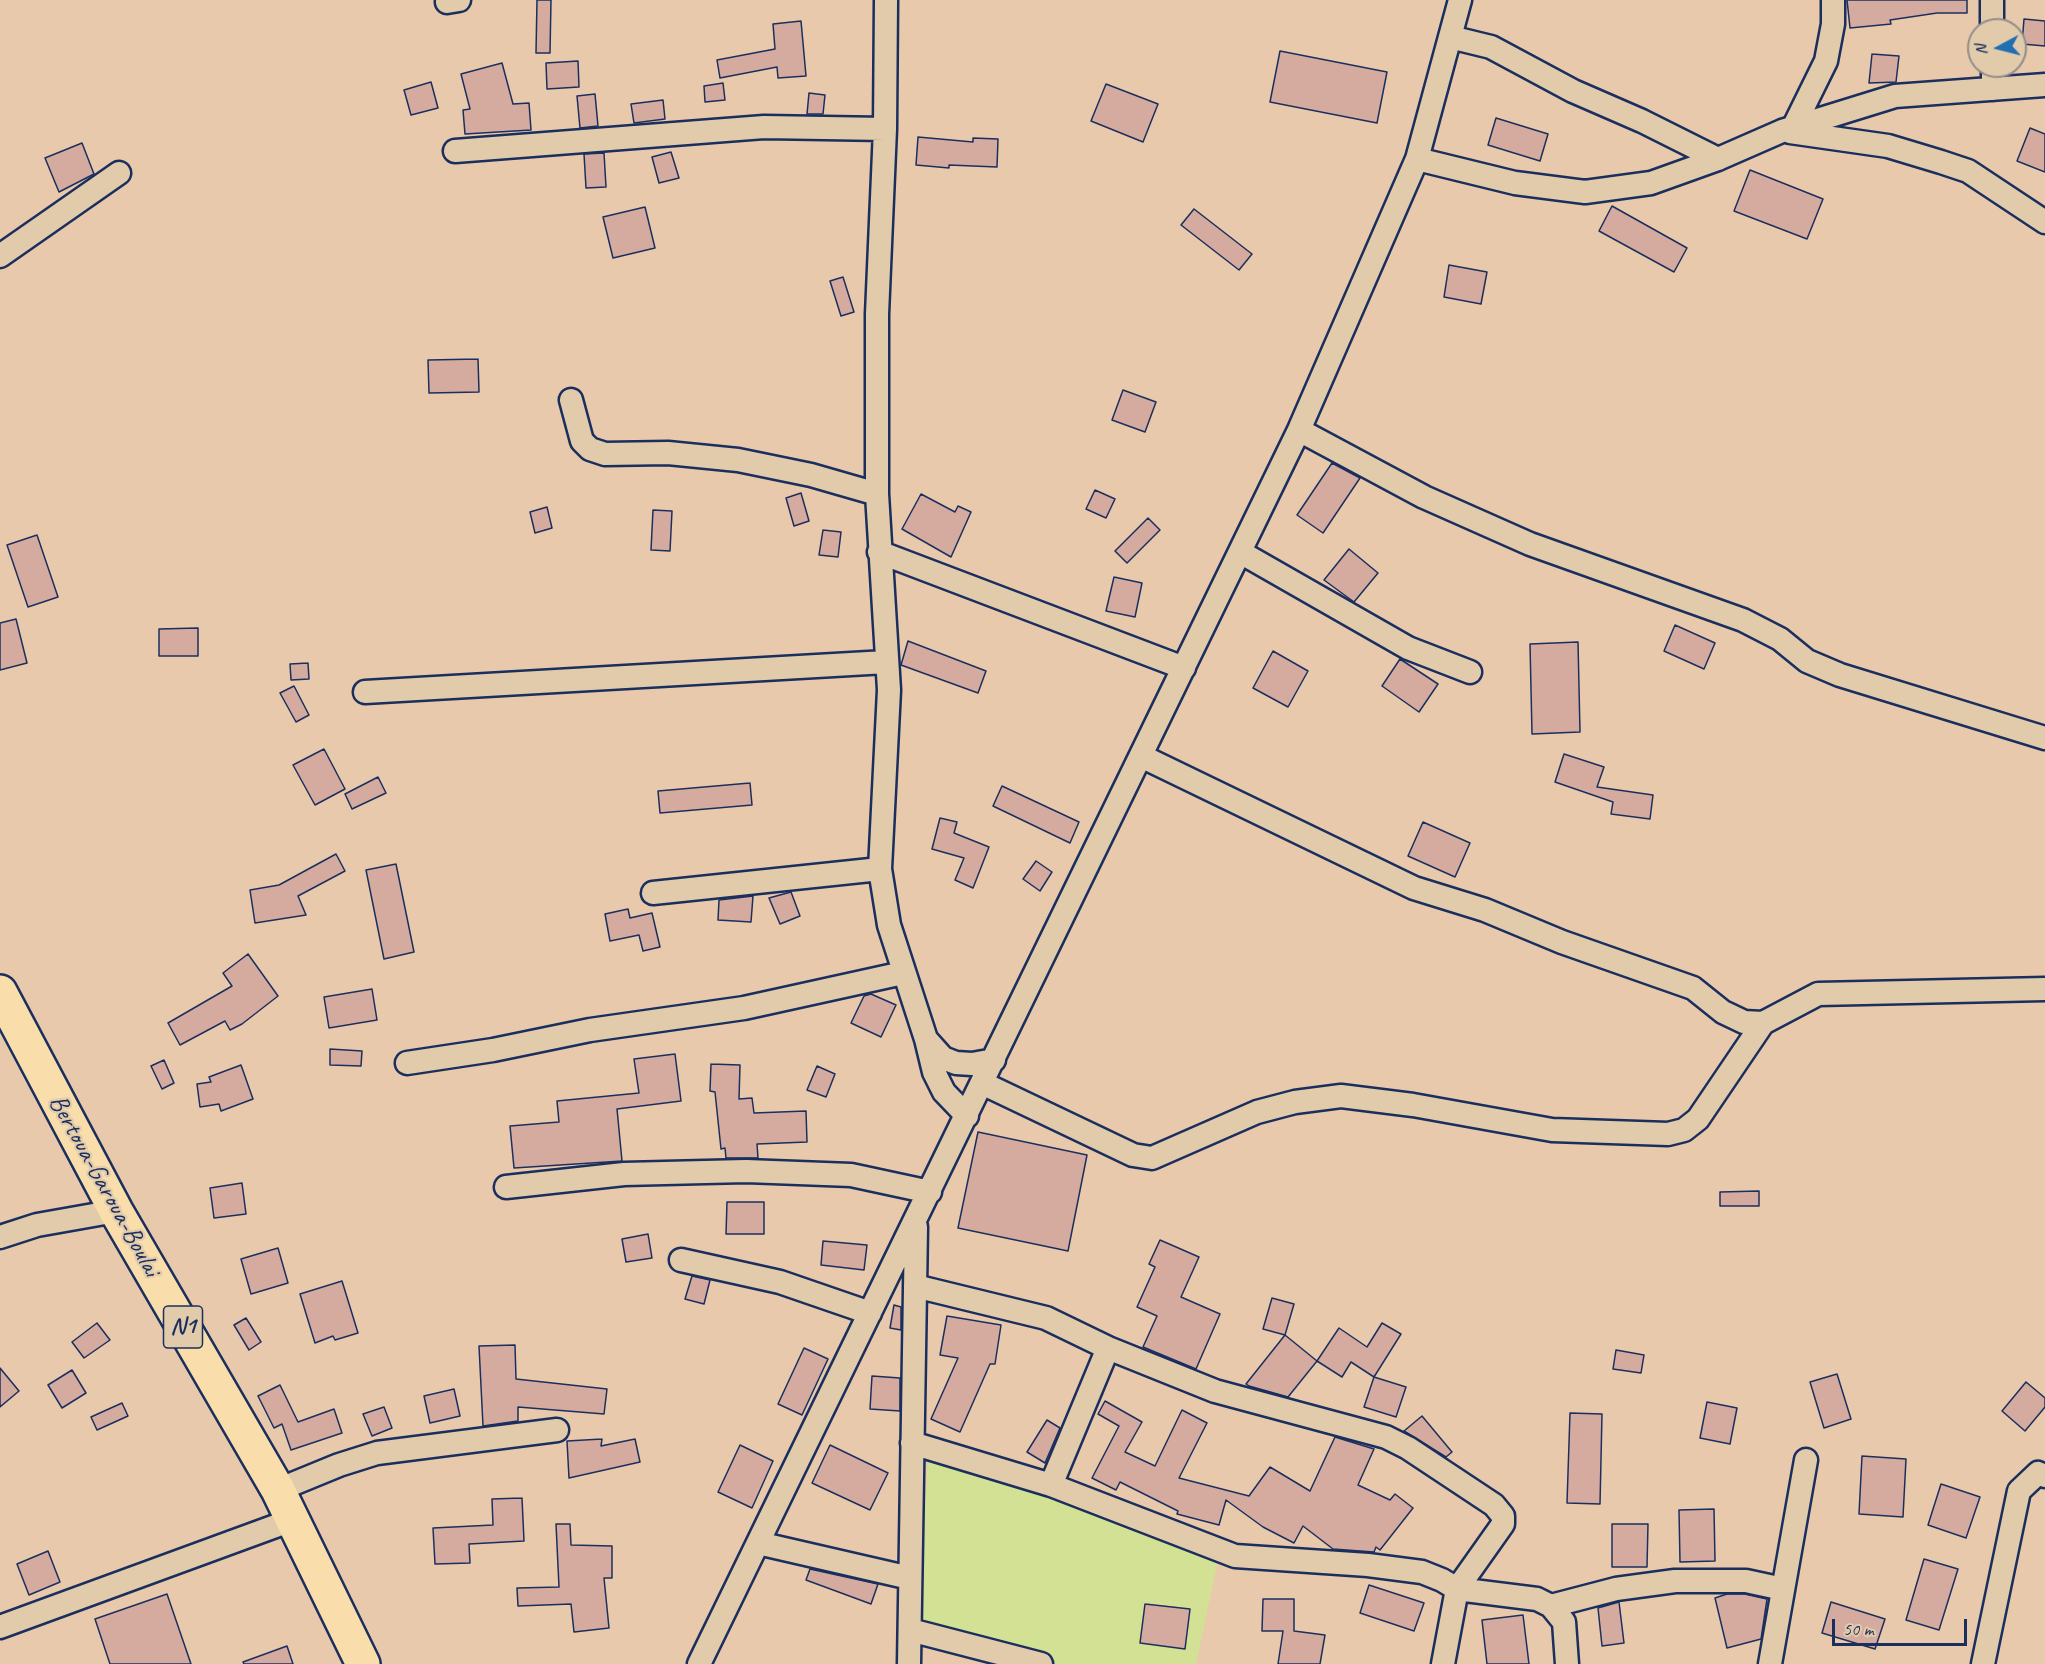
<!DOCTYPE html>
<style>
body{margin:0}
#map{position:relative;width:2045px;height:1664px;overflow:hidden;background:#e9c9ab;font-family:Caveat,sans-serif}
canvas{display:block}
.north{position:absolute;left:1967px;top:18px;width:60px;height:60px;box-sizing:border-box;background:#e2cbab;border:2px solid #928d8c;border-radius:50%;rotate:263deg;font-size:16px;font-weight:700;line-height:24px;text-align:center;color:#1b2f5e}
.north::after{content:'';display:block;margin:auto;width:21px;height:27px;background:#1f6fb2;clip-path:polygon(50% 0,100% 100%,50% 72%,0 100%)}
.scale{position:absolute;left:1832px;top:1619px;width:135px;height:27px;box-sizing:border-box;border:3px solid #1b2f5e;border-top:0;padding-left:8px;font-size:18px;line-height:21px;white-space:nowrap;color:#1b2f5e;-webkit-text-stroke:4px #e2cbab;paint-order:stroke}
</style>
<div id="map">
<canvas width="2045" height="1664"></canvas>
<div class="north">N</div>
<div class="scale">50 m</div>
</div>
<script>
const context = document.querySelector('canvas').getContext('2d');
context.lineJoin = 'round';
function fillPath(path, color) { context.fillStyle = color; context.fill(path, 'evenodd'); }
const toPath = rows => new Path2D(rows.map(r => 'M' + r).join(''));
function stroke(path, color, width, dash) { context.strokeStyle = color; context.lineWidth = width; context.lineCap = dash ? 'butt' : 'round'; context.setLineDash(dash || []); context.stroke(path); }
function drawText(font, color, halo, rows, align = 'center') {
  context.font = font + ' Caveat,sans-serif'; context.lineWidth = 4.5; context.setLineDash([]); context.textBaseline = 'middle'; context.strokeStyle = halo; context.fillStyle = color; for (const [text, x, y, turn = 0] of rows) {
    context.save(); context.translate(x, y); context.rotate((+turn || 0) * Math.PI / 180); context.textAlign = isNaN(turn) ? turn : align; if (halo) context.strokeText(text, 0, 0); context.fillText(text, 0, 0); context.restore();
  }
}
fillPath(toPath([
 [928,1452,1220,1551,1196,1664,1029,1664,919,1634]
]), '#d3e194');
const building = toPath([
 [537,0,551,0,550,53,536,53,537,0],
 [1847,0,1967,0,1967,13,1937,13,1890,20,1891,24,1850,28,1847,0],
 [2024,19,2045,21,2045,46,2022,44,2024,19],
 [801,21,806,76,778,78,777,67,720,78,717,60,775,49,773,24,801,21],
 [1280,51,1387,72,1377,123,1270,102,1280,51],
 [1872,54,1899,56,1896,82,1869,83,1872,54],
 [578,61,579,87,547,89,546,63,578,61],
 [502,63,513,104,529,103,531,130,465,134,463,110,470,109,461,74,502,63],
 [431,82,438,108,411,115,404,90,431,82],
 [723,83,725,100,705,102,704,86,723,83],
 [1106,84,1158,104,1143,142,1091,121,1106,84],
 [809,93,825,95,823,114,807,114,809,93],
 [595,94,598,126,580,128,577,96,595,94],
 [663,100,665,119,634,123,631,104,663,100],
 [1496,118,1548,134,1540,161,1488,145,1496,118],
 [2030,128,2045,134,2045,172,2017,161,2030,128],
 [918,137,973,142,973,138,998,139,997,167,949,165,949,168,916,165,918,137],
 [82,143,94,174,59,192,45,158,82,143],
 [671,152,679,178,659,183,652,157,671,152],
 [604,153,606,187,586,188,584,154,604,153],
 [1750,170,1823,199,1807,239,1734,211,1750,170],
 [1612,206,1687,248,1674,272,1599,231,1612,206],
 [645,207,655,248,613,258,603,217,645,207],
 [1194,209,1252,254,1239,270,1181,225,1194,209],
 [1449,265,1487,272,1481,304,1444,297,1449,265],
 [843,277,854,312,841,316,830,281,843,277],
 [478,359,479,392,429,393,428,360,478,359],
 [1123,390,1156,402,1145,432,1112,420,1123,390],
 [1332,463,1360,478,1323,533,1297,515,1332,463],
 [1095,490,1115,499,1106,518,1086,509,1095,490],
 [801,493,809,521,794,526,786,498,801,493],
 [921,494,955,512,958,506,971,512,951,557,902,529,921,494],
 [547,507,552,528,535,533,530,512,547,507],
 [653,510,672,511,670,551,651,550,653,510],
 [1148,518,1160,530,1127,563,1115,551,1148,518],
 [823,530,841,532,838,557,819,555,823,530],
 [37,535,58,597,28,607,7,545,37,535],
 [1349,549,1378,573,1354,602,1324,580,1349,549],
 [1114,577,1142,583,1135,617,1106,611,1114,577],
 [16,619,27,663,0,670,0,623,16,619],
 [1675,625,1715,643,1704,669,1664,651,1675,625],
 [198,628,198,656,159,656,159,629,198,628],
 [908,641,986,671,978,693,901,665,908,641],
 [1578,642,1580,732,1532,734,1530,644,1578,642],
 [1273,651,1308,671,1288,707,1253,688,1273,651],
 [1400,659,1438,684,1419,712,1382,686,1400,659],
 [308,663,309,679,291,680,290,664,308,663],
 [294,686,309,715,296,722,280,693,294,686],
 [324,749,345,789,315,805,293,765,324,749],
 [1564,754,1604,767,1597,787,1653,795,1650,819,1611,814,1613,802,1555,782,1564,754],
 [378,777,386,793,352,809,345,794,378,777],
 [750,783,752,805,660,813,658,791,750,783],
 [1002,786,1079,822,1070,843,993,806,1002,786],
 [940,818,957,822,954,833,989,847,973,888,955,880,964,858,932,849,940,818],
 [1423,822,1470,843,1455,877,1408,856,1423,822],
 [336,854,345,871,298,896,306,915,255,923,250,890,279,885,336,854],
 [1036,861,1052,872,1040,891,1023,879,1036,861],
 [396,864,414,952,384,959,366,870,396,864],
 [791,892,800,916,780,924,769,898,791,892],
 [753,896,751,922,718,920,719,900,753,896],
 [628,909,630,918,652,913,660,947,643,951,639,935,610,941,605,914,628,909],
 [248,954,278,996,242,1024,230,1030,225,1021,180,1045,168,1023,232,986,223,973,248,954],
 [372,989,377,1020,329,1028,324,997,372,989],
 [871,994,896,1005,881,1037,851,1023,864,996,871,994],
 [330,1049,362,1051,361,1066,330,1065,330,1049],
 [675,1054,681,1101,617,1109,622,1161,514,1168,510,1126,559,1122,557,1101,639,1093,634,1059,675,1054],
 [164,1060,174,1083,162,1089,151,1066,164,1060],
 [711,1064,740,1065,739,1099,752,1098,754,1113,806,1111,807,1142,757,1144,758,1158,726,1158,725,1148,721,1149,715,1092,710,1091,711,1064],
 [241,1065,253,1099,221,1111,219,1104,200,1107,197,1084,211,1082,209,1077,241,1065],
 [817,1066,835,1074,826,1097,807,1090,817,1066],
 [978,1132,1087,1155,1068,1251,958,1228,978,1132],
 [242,1183,246,1214,214,1218,210,1188,242,1183],
 [1759,1191,1759,1206,1720,1206,1720,1192,1759,1191],
 [727,1202,764,1202,764,1234,726,1234,727,1202],
 [648,1234,652,1258,626,1262,622,1239,648,1234],
 [1160,1240,1199,1257,1181,1297,1220,1314,1196,1369,1143,1347,1157,1316,1137,1307,1155,1267,1149,1264,1160,1240],
 [823,1241,867,1245,864,1270,821,1265,823,1241],
 [278,1248,288,1283,251,1294,241,1259,278,1248],
 [692,1276,710,1280,704,1304,685,1299,692,1276],
 [342,1281,358,1333,335,1340,333,1336,315,1343,300,1294,342,1281],
 [1272,1298,1294,1304,1285,1335,1263,1329,1272,1298],
 [894,1305,901,1307,901,1330,890,1328,894,1305],
 [947,1316,1001,1325,995,1364,990,1364,960,1432,931,1419,958,1358,940,1355,947,1316],
 [246,1318,261,1342,249,1350,234,1325,246,1318],
 [97,1323,110,1340,84,1358,72,1342,97,1323],
 [1382,1323,1401,1334,1374,1377,1351,1362,1342,1377,1317,1361,1339,1328,1367,1347,1382,1323],
 [1285,1335,1317,1361,1288,1397,1249,1386,1246,1384,1285,1335],
 [515,1345,516,1379,607,1389,604,1414,518,1407,518,1421,483,1426,479,1346,515,1345],
 [804,1348,828,1359,802,1415,778,1404,804,1348],
 [1616,1350,1644,1355,1641,1373,1613,1369,1616,1350],
 [0,1368,19,1391,0,1407,0,1368],
 [72,1370,86,1393,62,1408,48,1385,72,1370],
 [1837,1374,1851,1419,1824,1428,1810,1382,1837,1374],
 [872,1376,900,1378,900,1411,870,1409,872,1376],
 [1374,1377,1406,1387,1396,1417,1364,1407,1374,1377],
 [2026,1382,2045,1398,2045,1407,2025,1431,2002,1411,2026,1382],
 [280,1385,298,1422,334,1409,342,1433,291,1450,282,1424,274,1428,258,1396,280,1385],
 [454,1389,460,1416,430,1423,424,1396,454,1389],
 [1105,1401,1142,1422,1125,1452,1155,1466,1182,1410,1207,1423,1179,1478,1249,1496,1270,1467,1310,1491,1335,1437,1374,1449,1358,1485,1390,1500,1395,1494,1413,1508,1380,1550,1376,1547,1374,1552,1333,1549,1303,1526,1294,1543,1263,1527,1226,1500,1219,1525,1177,1514,1178,1511,1120,1482,1116,1490,1092,1478,1119,1426,1098,1414,1105,1401],
 [1707,1402,1737,1408,1730,1444,1700,1438,1707,1402],
 [122,1403,128,1416,97,1430,91,1417,122,1403],
 [384,1407,392,1428,372,1436,363,1414,384,1407],
 [1570,1413,1602,1414,1600,1504,1567,1503,1570,1413],
 [1422,1416,1452,1452,1446,1457,1404,1431,1422,1416],
 [1047,1420,1060,1428,1045,1463,1027,1452,1047,1420],
 [602,1439,601,1446,635,1439,640,1462,569,1478,567,1441,602,1439],
 [740,1445,773,1461,752,1508,718,1492,740,1445],
 [830,1445,888,1473,870,1510,812,1483,830,1445],
 [1862,1456,1906,1459,1903,1517,1859,1514,1862,1456],
 [1941,1484,1980,1497,1966,1538,1928,1525,1941,1484],
 [522,1498,524,1541,469,1544,470,1563,435,1564,433,1528,493,1525,492,1499,522,1498],
 [1714,1509,1715,1561,1680,1562,1679,1510,1714,1509],
 [556,1524,570,1524,571,1545,612,1546,612,1578,604,1578,609,1628,574,1632,571,1604,518,1606,517,1588,559,1587,556,1524],
 [1612,1524,1648,1524,1647,1567,1612,1567,1612,1524],
 [48,1551,60,1582,29,1595,17,1564,48,1551],
 [1924,1559,1958,1569,1939,1630,1906,1620,1924,1559],
 [810,1569,878,1584,871,1604,806,1580,810,1569],
 [1369,1585,1424,1603,1414,1631,1360,1613,1369,1585],
 [167,1594,191,1664,110,1664,95,1619,167,1594],
 [1727,1594,1745,1594,1767,1599,1761,1639,1727,1648,1715,1598,1727,1594],
 [1263,1599,1294,1599,1294,1631,1325,1635,1320,1664,1278,1664,1283,1631,1262,1631,1263,1599],
 [1619,1602,1624,1643,1602,1646,1598,1608,1619,1602],
 [1831,1602,1885,1619,1875,1649,1822,1633,1831,1602],
 [1145,1604,1190,1609,1185,1649,1140,1643,1145,1604],
 [1523,1615,1529,1664,1487,1664,1482,1620,1523,1615],
 [287,1646,293,1664,244,1664,243,1662,287,1646]
]);
fillPath(building, '#d5aba0');
stroke(building, '#1b2f5e', 1.5);
const minor = toPath([
 [886,0,885,129,877,314,877,494,889,690,880,869,889,925,926,1039,934,1072,944,1092,967,1116],
 [1992,0,1992,30],
 [447,2,459,0],
 [1450,37,1491,47,1573,91,1642,121,1718,159],
 [1993,66,1993,89],
 [1793,128,1826,61,1833,24,1833,0],
 [1790,132,1888,146,1941,162,1968,171,2045,222],
 [455,151,764,127,885,129],
 [1417,159,1515,183,1585,192,1651,183,1718,159,1782,131,1895,96,2045,85],
 [0,256,119,173],
 [571,400,582,441,590,449,605,454,668,453,738,460,811,475,877,494],
 [1299,430,1424,497,1530,544,1743,620,1780,639,1807,661,1840,675,2045,738],
 [879,552,1184,668],
 [1240,552,1408,648,1470,672],
 [365,692,886,662],
 [1141,756,1414,888,1485,910,1562,942,1693,988,1723,1012,1744,1022,1763,1023],
 [653,893,880,869],
 [926,1039,943,1058,956,1063,972,1064,994,1060],
 [407,1063,493,1050,590,1030,744,1008,903,973],
 [982,1083,1133,1155,1152,1158,1257,1112,1295,1102,1341,1096,1413,1105,1552,1130,1668,1134,1684,1130,1698,1119,1763,1023,1818,994,2045,989],
 [506,1187,624,1174,746,1171,851,1175,930,1192],
 [0,1237,37,1225,116,1211],
 [681,1260,780,1282,870,1313],
 [915,1286,1046,1318,1108,1348,1215,1391,1386,1437,1408,1448,1494,1505,1503,1516,1503,1524,1457,1589,1537,1599,1551,1606,1564,1622,1567,1664],
 [912,1443,1051,1485,1235,1556,1368,1565,1422,1572,1442,1580,1457,1589,1443,1664],
 [1051,1485,1108,1348],
 [278,1490,339,1465,377,1453,557,1430],
 [758,1543,910,1578],
 [1551,1606,1616,1589,1675,1581,1746,1581,1783,1589],
 [0,1627,292,1520],
 [910,1630,1041,1664],
 [699,1664,1299,430,1417,159,1460,0],
 [909,1664,916,1227],
 [1770,1664,1806,1460],
 [1983,1664,2019,1491,2038,1473,2045,1476]
]);
const highway = toPath([
 [0,992,116,1211,278,1490,363,1664]
]);
stroke(minor, '#1b2f5e', 27);
stroke(highway, '#1b2f5e', 38);
stroke(minor, '#e2cbab', 22);
stroke(highway, '#f9deab', 33);
for (const [x, y, w] of [
 [183,1327,39]
]) { const box = new Path2D(); box.roundRect(x - w / 2, y - 21, w, 42, 4.5); context.fillStyle = '#e2cbab'; context.fill(box); stroke(box, '#1b2f5e', 1.5); }
drawText('bold 24px', '#1b2f5e', null, [
 ["N1",183,1327]
]);
drawText('26px', '#1b2f5e', '#e2cbab', [
 ["Bertoua-Garoua-Boulai",104,1186,61]
]);
</script>
